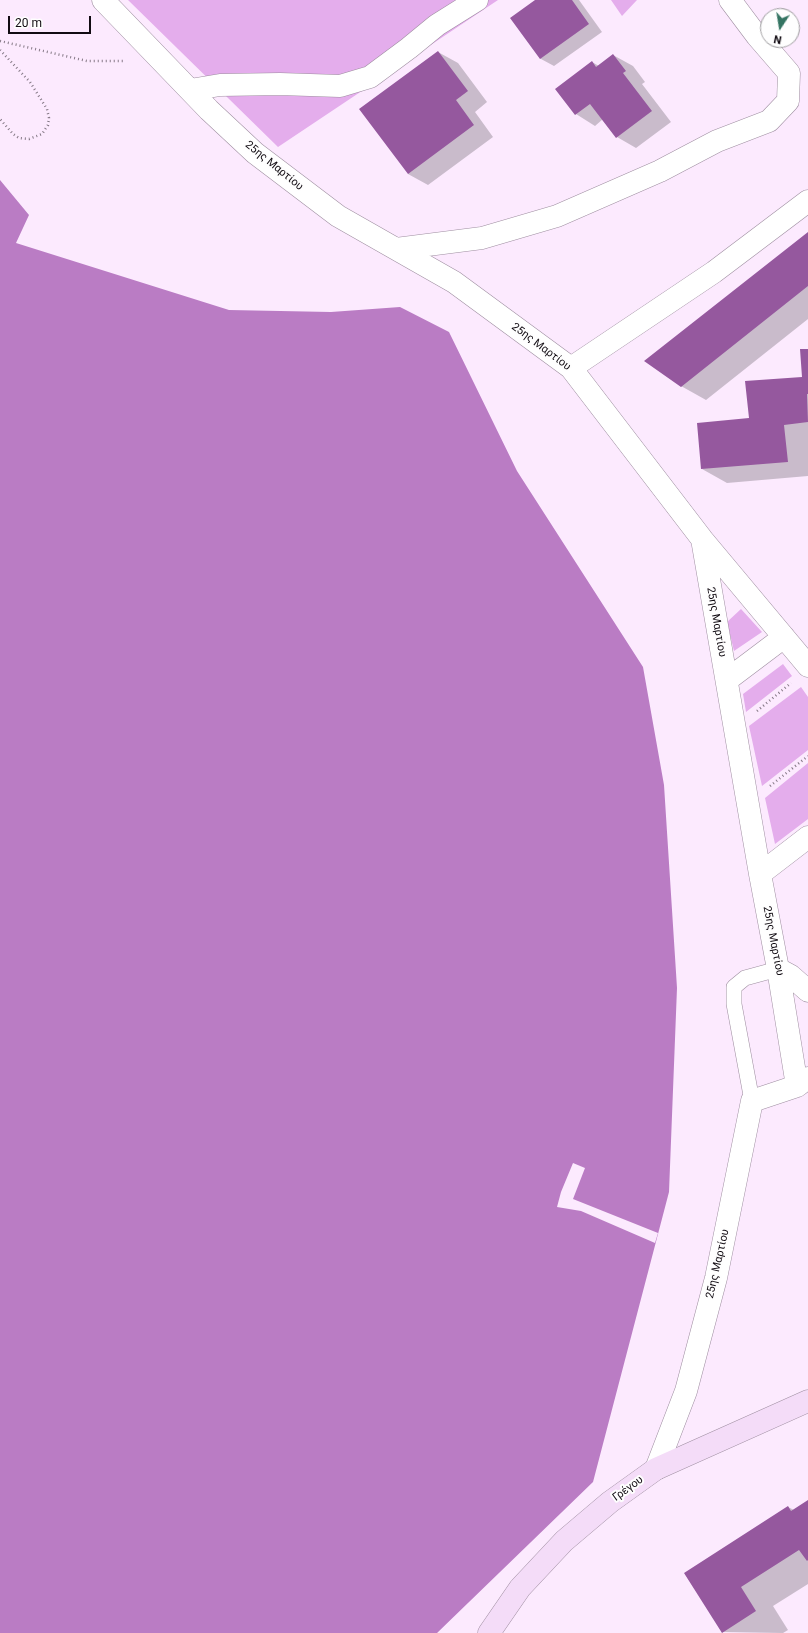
<!DOCTYPE html>
<meta charset="utf-8">
<style>
body{margin:0}
#map{position:relative;width:808px;height:1633px;overflow:hidden;background:#fceafe;font-family:Roboto,sans-serif}
canvas{display:block}
.north{position:absolute;left:760px;top:8px;width:40px;height:40px;box-sizing:border-box;background:#fefefe;border:1px solid #9f9da0;border-radius:50%;rotate:192deg;font-size:11px;font-weight:700;line-height:16px;text-align:center;color:#110b12}
.north::after{content:'';display:block;margin:auto;width:14px;height:18px;background:#347462;clip-path:polygon(50% 0,100% 100%,50% 72%,0 100%)}
.scale{position:absolute;left:8px;top:16px;width:83px;height:18px;box-sizing:border-box;border:2px solid #110b12;border-top:0;padding-left:5px;font-size:12px;line-height:14px;white-space:nowrap;color:#110b12;-webkit-text-stroke:3px #fefefe;paint-order:stroke}
</style>
<div id="map">
<canvas width="808" height="1633"></canvas>
<div class="north">N</div>
<div class="scale">20 m</div>
</div>
<script>
const context = document.querySelector('canvas').getContext('2d');
context.lineJoin = 'round';
function fillPath(path, color) { context.fillStyle = color; context.fill(path, 'evenodd'); }
const toPath = rows => new Path2D(rows.map(r => 'M' + r).join(''));
function stroke(path, color, width, dash) { context.strokeStyle = color; context.lineWidth = width; context.lineCap = dash ? 'butt' : 'round'; context.setLineDash(dash || []); context.stroke(path); }
function drawText(font, color, halo, rows, align = 'center') {
  context.font = font + ' Roboto,sans-serif'; context.lineWidth = 4; context.setLineDash([]); context.textBaseline = 'middle'; context.strokeStyle = halo; context.fillStyle = color; for (const [text, x, y, turn = 0] of rows) {
    context.save(); context.translate(x, y); context.rotate((+turn || 0) * Math.PI / 180); context.textAlign = isNaN(turn) ? turn : align; if (halo) context.strokeText(text, 0, 0); context.fillText(text, 0, 0); context.restore();
  }
}
fillPath(toPath([
 [128,0,498,0,278,147],
 [611,0,637,0,622,16],
 [741,609,762,632,734,651,727,622],
 [783,664,792,676,746,712,743,694],
 [801,687,808,697,808,750,762,786,749,726],
 [808,763,808,819,775,844,765,798]
]), '#e4adec');
fillPath(toPath([
 [0,180,29,215,16,243,229,310,331,312,400,307,449,332,517,471,643,667,664,785,677,988,669,1192,593,1482,437,1633,0,1633]
]), '#ba7cc4');
fillPath(toPath([
 [573,1163,585,1168,573,1199,658,1233,655,1243,581,1211,557,1207,561,1192]
]), '#fceafe');
fillPath(toPath([
 [537,0,579,0,602,32,554,66,541,59,511,18],
 [438,52,458,63,487,102,475,112,493,137,428,185,408,174],
 [613,55,633,66,645,82,642,84,671,122,636,148,617,137,603,119,595,126,576,114,592,62,599,66],
 [808,233,808,319,706,400,681,386],
 [808,350,808,476,727,483,702,469,750,419,803,378],
 [808,1501,808,1584,773,1606,788,1630,783,1633,723,1632,685,1574,788,1507,794,1510]
]), '#0003');
fillPath(toPath([
 [535,0,572,0,589,24,540,59,510,18],
 [438,51,468,91,456,100,474,125,408,174,359,109],
 [613,54,626,71,623,73,652,111,616,138,590,104,575,115,555,89,592,61,596,67],
 [808,232,808,286,681,387,644,361],
 [800,349,808,349,808,394,807,394,808,422,784,425,788,462,701,469,697,423,749,418,745,381,802,377],
 [808,1500,808,1560,807,1561,799,1550,741,1587,756,1611,722,1633,684,1573,788,1506,791,1511]
]), '#95589e');
const lane = toPath([
 [752,1101,734,1004,734,987,745,978,778,969]
]);
const street = toPath([
 [103,0,209,110,255,153,338,216,454,282,571,368,702,539,808,666],
 [190,90,220,85,280,84,340,86,370,77,409,48,437,25,477,0],
 [396,249,482,238,557,216,660,171,717,141,769,121,788,101,789,73,757,36,730,0],
 [571,368,714,272,808,201],
 [702,539,760,874,778,969,797,1086],
 [727,680,784,637],
 [760,874,808,837],
 [778,969,791,976,808,991],
 [656,1469,686,1391,716,1278,752,1101,797,1086,808,1078]
]);
const secondary = toPath([
 [489,1633,520,1588,564,1541,610,1502,656,1469,808,1401]
]);
stroke(lane, '#9e8ea0', 16);
stroke(street, '#9e8ea0', 23);
stroke(secondary, '#9e8ea0', 23);
stroke(toPath([
 [0,41,87,61,125,61],
 [0,50,30,82,47,109,49,118,48,125,42,134,29,139,19,138,13,134,0,119],
 [757,711,791,683],
 [770,786,808,756]
]), '#867a87', 2.5, [1, 3]);
stroke(lane, '#fff', 15);
stroke(street, '#fff', 22);
stroke(secondary, '#f4dcf8', 22);
drawText('11px', '#110b12', '#fefefe', [
 ["25ης Μαρτίου",274,166,39],
 ["25ης Μαρτίου",541,347,37],
 ["25ης Μαρτίου",716,622,80],
 ["25ης Μαρτίου",773,941,79],
 ["25ης Μαρτίου",718,1264,-77],
 ["Γρέγου",628,1489,-36]
]);
</script>
